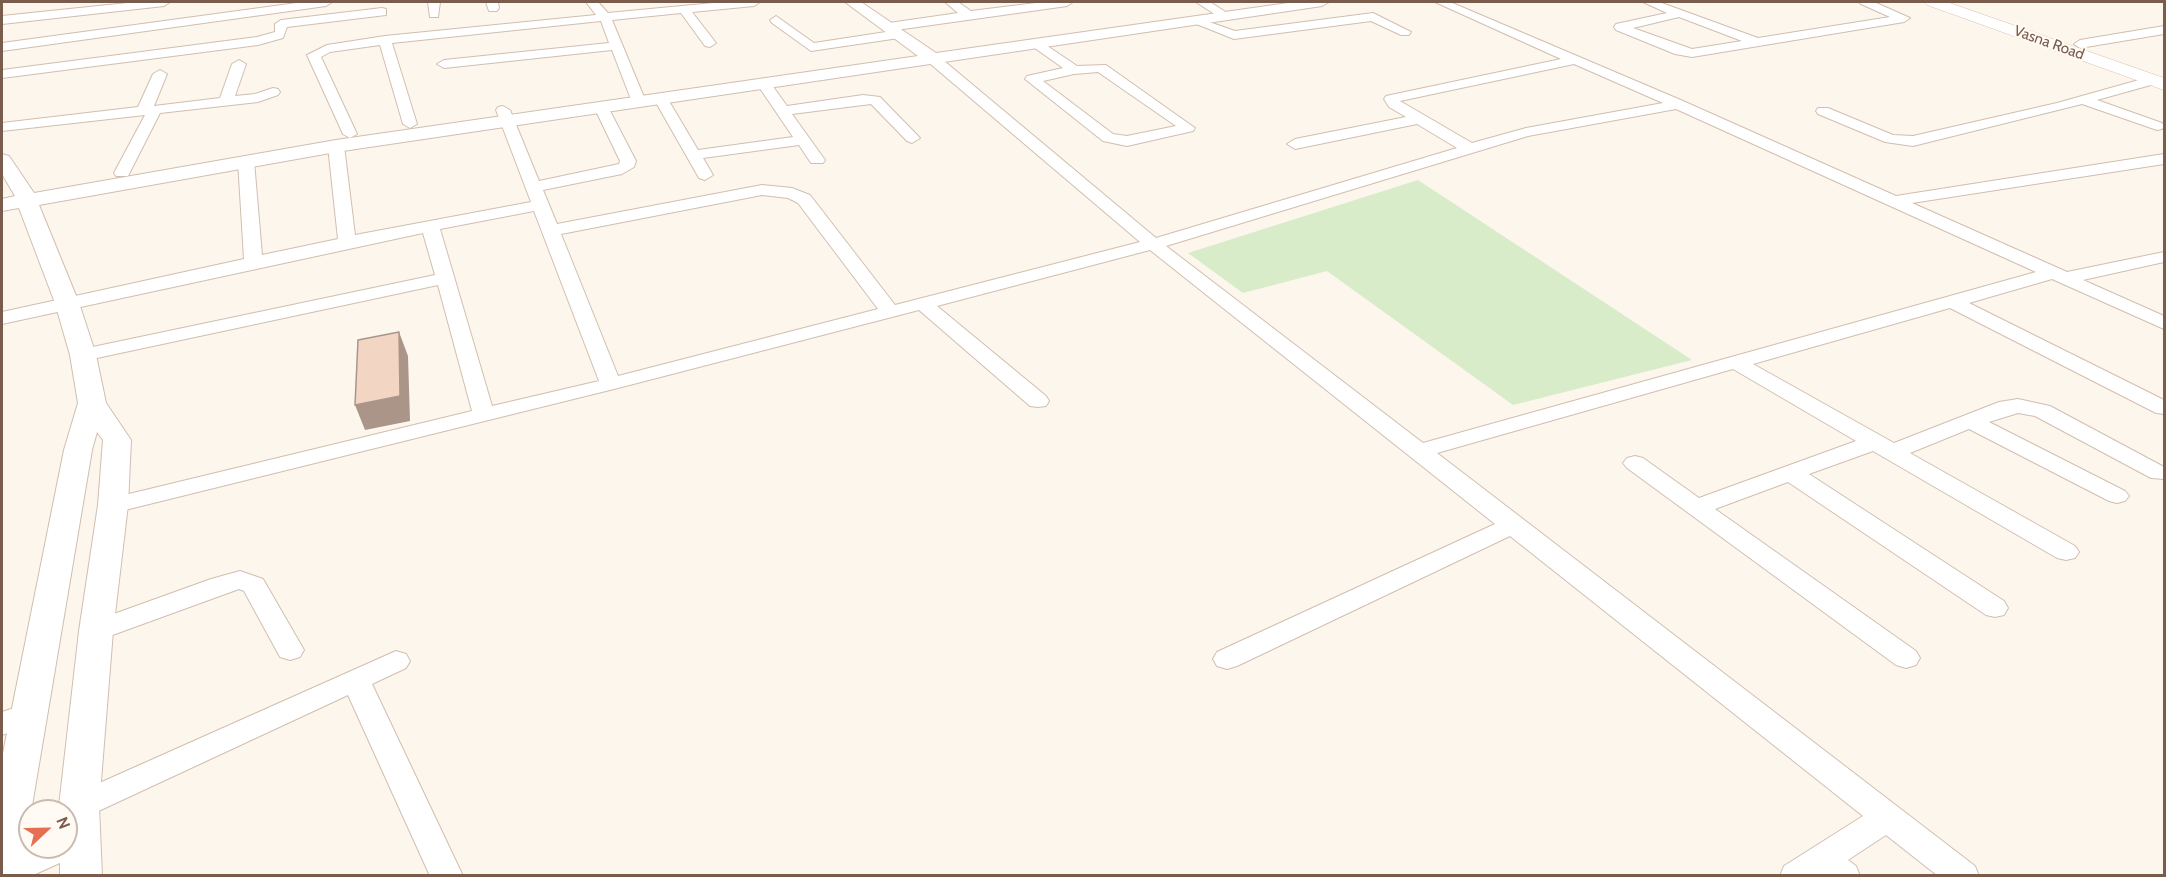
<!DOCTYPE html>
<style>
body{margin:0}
#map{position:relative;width:2166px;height:877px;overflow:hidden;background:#fdf6ec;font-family:Cabin,sans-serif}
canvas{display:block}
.frame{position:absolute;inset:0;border:3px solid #7a5c4d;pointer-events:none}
.north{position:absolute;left:18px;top:799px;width:60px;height:60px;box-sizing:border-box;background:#fffaf3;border:2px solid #cabbb1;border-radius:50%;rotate:68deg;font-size:16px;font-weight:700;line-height:24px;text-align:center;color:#7a5c4d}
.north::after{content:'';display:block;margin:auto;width:21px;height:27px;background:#e76f51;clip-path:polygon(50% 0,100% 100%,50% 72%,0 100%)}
</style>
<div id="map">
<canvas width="2166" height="877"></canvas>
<div class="frame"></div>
<div class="north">N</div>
</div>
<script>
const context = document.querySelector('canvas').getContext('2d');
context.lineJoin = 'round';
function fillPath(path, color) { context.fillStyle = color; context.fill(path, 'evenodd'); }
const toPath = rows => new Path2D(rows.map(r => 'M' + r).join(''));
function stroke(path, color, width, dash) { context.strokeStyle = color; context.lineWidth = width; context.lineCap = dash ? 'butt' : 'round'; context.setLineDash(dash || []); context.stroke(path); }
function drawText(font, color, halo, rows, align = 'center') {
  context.font = font + ' Cabin,sans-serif'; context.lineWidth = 4.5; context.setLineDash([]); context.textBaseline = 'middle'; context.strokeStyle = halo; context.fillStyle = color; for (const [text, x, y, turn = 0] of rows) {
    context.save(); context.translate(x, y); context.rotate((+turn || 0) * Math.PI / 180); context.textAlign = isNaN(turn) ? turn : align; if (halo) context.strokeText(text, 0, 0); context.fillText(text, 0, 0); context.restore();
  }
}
fillPath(toPath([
 [1418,180,1692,360,1513,405,1327,271,1243,293,1188,253]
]), '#d8ecc9');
const minor = toPath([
 [137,2,170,2,164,6,2,24,2,16,137,2],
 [304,2,332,2,326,6,2,51,2,43,304,2],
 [428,2,440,2,438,17,430,17,428,2],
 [486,2,498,2,499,8,497,11,489,11,486,2],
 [586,2,598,2,608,13,724,2,760,2,754,6,692,12,716,43,710,47,705,46,681,13,612,20,646,102,639,106,632,102,612,50,444,68,437,64,444,60,609,43,601,21,392,43,417,124,410,128,403,124,380,45,330,52,321,57,357,134,350,138,343,134,307,55,327,45,385,36,596,15,586,2],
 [945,2,958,2,971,11,1044,2,1073,2,1067,6,889,31,883,27,889,23,958,13,945,2],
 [1196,2,1210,2,1232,16,1230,19,1222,19,1196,2],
 [1435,2,1450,2,1683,101,1896,196,2164,154,2164,164,1912,203,2067,272,2164,252,2164,262,2083,280,2164,316,2164,329,2052,279,1969,303,2164,400,2164,414,2156,413,1950,308,1753,364,1894,443,1999,402,2018,399,2050,406,2164,467,2164,479,2151,478,2035,416,2018,413,1989,422,2125,491,2129,496,2125,501,2117,503,2109,501,1969,429,1910,453,2075,546,2079,552,2075,558,2066,560,2057,558,1873,451,1809,474,2004,601,2008,608,2004,615,1995,617,1986,615,1788,482,1715,509,1916,651,1920,658,1916,665,1906,668,1896,665,1627,468,1623,463,1627,458,1635,456,1643,458,1699,498,1856,441,1733,369,1437,453,1975,866,1979,876,1938,876,1886,835,1848,860,1856,866,1860,876,1780,876,1784,866,1863,816,1510,536,1237,666,1227,669,1217,666,1213,659,1217,652,1495,524,1150,250,937,306,1046,396,1049,401,1046,406,1038,407,1030,406,919,310,618,388,113,513,104,510,101,505,104,500,472,411,438,285,83,361,76,359,73,355,76,351,83,349,435,275,423,233,2,324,2,312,244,259,238,161,240,158,246,156,254,161,262,255,338,239,328,146,331,143,336,141,344,146,355,235,531,202,496,110,498,107,503,106,510,110,539,181,619,164,620,161,594,107,601,103,608,107,636,161,634,167,622,174,543,190,557,224,762,185,792,188,810,195,895,305,1140,242,927,61,925,58,927,55,937,55,1156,238,1457,148,1417,124,1295,149,1287,144,1295,139,1406,117,1389,107,1384,99,1386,96,1561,59,1435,2],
 [1574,64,1663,103,1526,128,1472,143,1400,101,1574,64],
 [1676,109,2036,272,1423,443,1166,246,1528,136,1676,109],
 [762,195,788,198,798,203,878,309,618,376,561,234,762,195],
 [534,211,599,381,492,406,440,229,534,211],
 [1643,2,1659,2,1758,38,1890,17,1861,4,1859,2,1874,2,1910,18,1904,22,1692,57,1675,54,1616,30,1614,27,1616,24,1667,13,1643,2],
 [1679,17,1742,41,1692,49,1633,28,1679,17],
 [382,8,386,9,386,15,287,27,283,38,258,45,2,78,2,70,257,37,275,32,275,24,281,20,382,8],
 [1373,13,1411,32,1409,35,1401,35,1371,21,1234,39,1189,21,1195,17,1235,31,1373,13],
 [776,16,814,43,899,30,905,34,899,38,811,51,772,23,770,20,776,16],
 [2164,26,2164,34,2080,48,2074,44,2080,40,2164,26],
 [1037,39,1077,66,1106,65,1195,128,1193,131,1127,146,1103,141,1025,79,1027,76,1063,68,1032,46,1031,43,1032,40,1037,39],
 [1098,72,1176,126,1127,136,1113,134,1043,81,1074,74,1098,72],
 [239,60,246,64,235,96,255,94,273,88,278,89,280,92,278,95,258,102,160,113,128,176,116,176,114,173,145,115,2,131,2,123,138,107,153,74,160,70,167,74,154,106,220,98,232,64,239,60],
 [2153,76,2160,80,2158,83,2097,100,2162,123,2164,126,2162,129,2157,130,2082,104,1913,146,1885,142,1818,114,1816,111,1818,108,1828,108,1893,135,1913,136,2057,103,2153,76],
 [764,80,769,81,787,106,863,95,880,97,920,138,912,143,907,141,871,104,792,114,825,160,823,163,811,163,799,145,703,158,713,175,705,180,699,178,654,99,656,96,666,96,698,150,793,137,757,84,764,80],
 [240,571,263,579,304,650,300,657,290,660,280,657,244,591,239,589,96,641,86,638,82,631,86,624,211,579,240,571],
 [396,651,406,654,410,661,406,668,372,684,463,876,430,876,348,695,90,815,79,819,68,815,63,806,68,797,396,651],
 [29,703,39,706,44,714,39,722,2,735,2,712,29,703],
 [66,835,73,837,77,847,73,857,31,876,2,876,2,858,30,846,66,847,66,835]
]);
const tertiary = toPath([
 [845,2,861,2,936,53,1295,2,1329,2,1322,6,336,152,39,205,79,303,96,355,106,403,131,440,128,505,113,631,99,806,102,876,60,876,60,847,66,847,66,811,59,811,59,806,79,631,98,505,103,440,97,432,92,450,23,859,17,872,2,876,2,758,64,450,78,403,70,355,55,303,19,208,2,211,2,199,15,196,2,174,2,154,9,156,34,193,336,140,918,56,845,2]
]);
const secondary = toPath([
 [1925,2,1947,2,2164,78,2164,90,1927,5,1925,2]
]);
stroke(minor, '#d1beb0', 2);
stroke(tertiary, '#d1beb0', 2);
stroke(secondary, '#d6c0b0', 1);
fillPath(minor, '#fff');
fillPath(tertiary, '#fff');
fillPath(secondary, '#fff');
fillPath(toPath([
 [399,332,408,356,410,421,365,430,355,405]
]), '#aa9588');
const building = toPath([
 [399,332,400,396,355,405,358,340,399,332]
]);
fillPath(building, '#f3d5c3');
stroke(building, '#aa9588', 1.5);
drawText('15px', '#7a5c4d', '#fffaf3', [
 ["Vasna Road",2049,43,20]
]);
</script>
